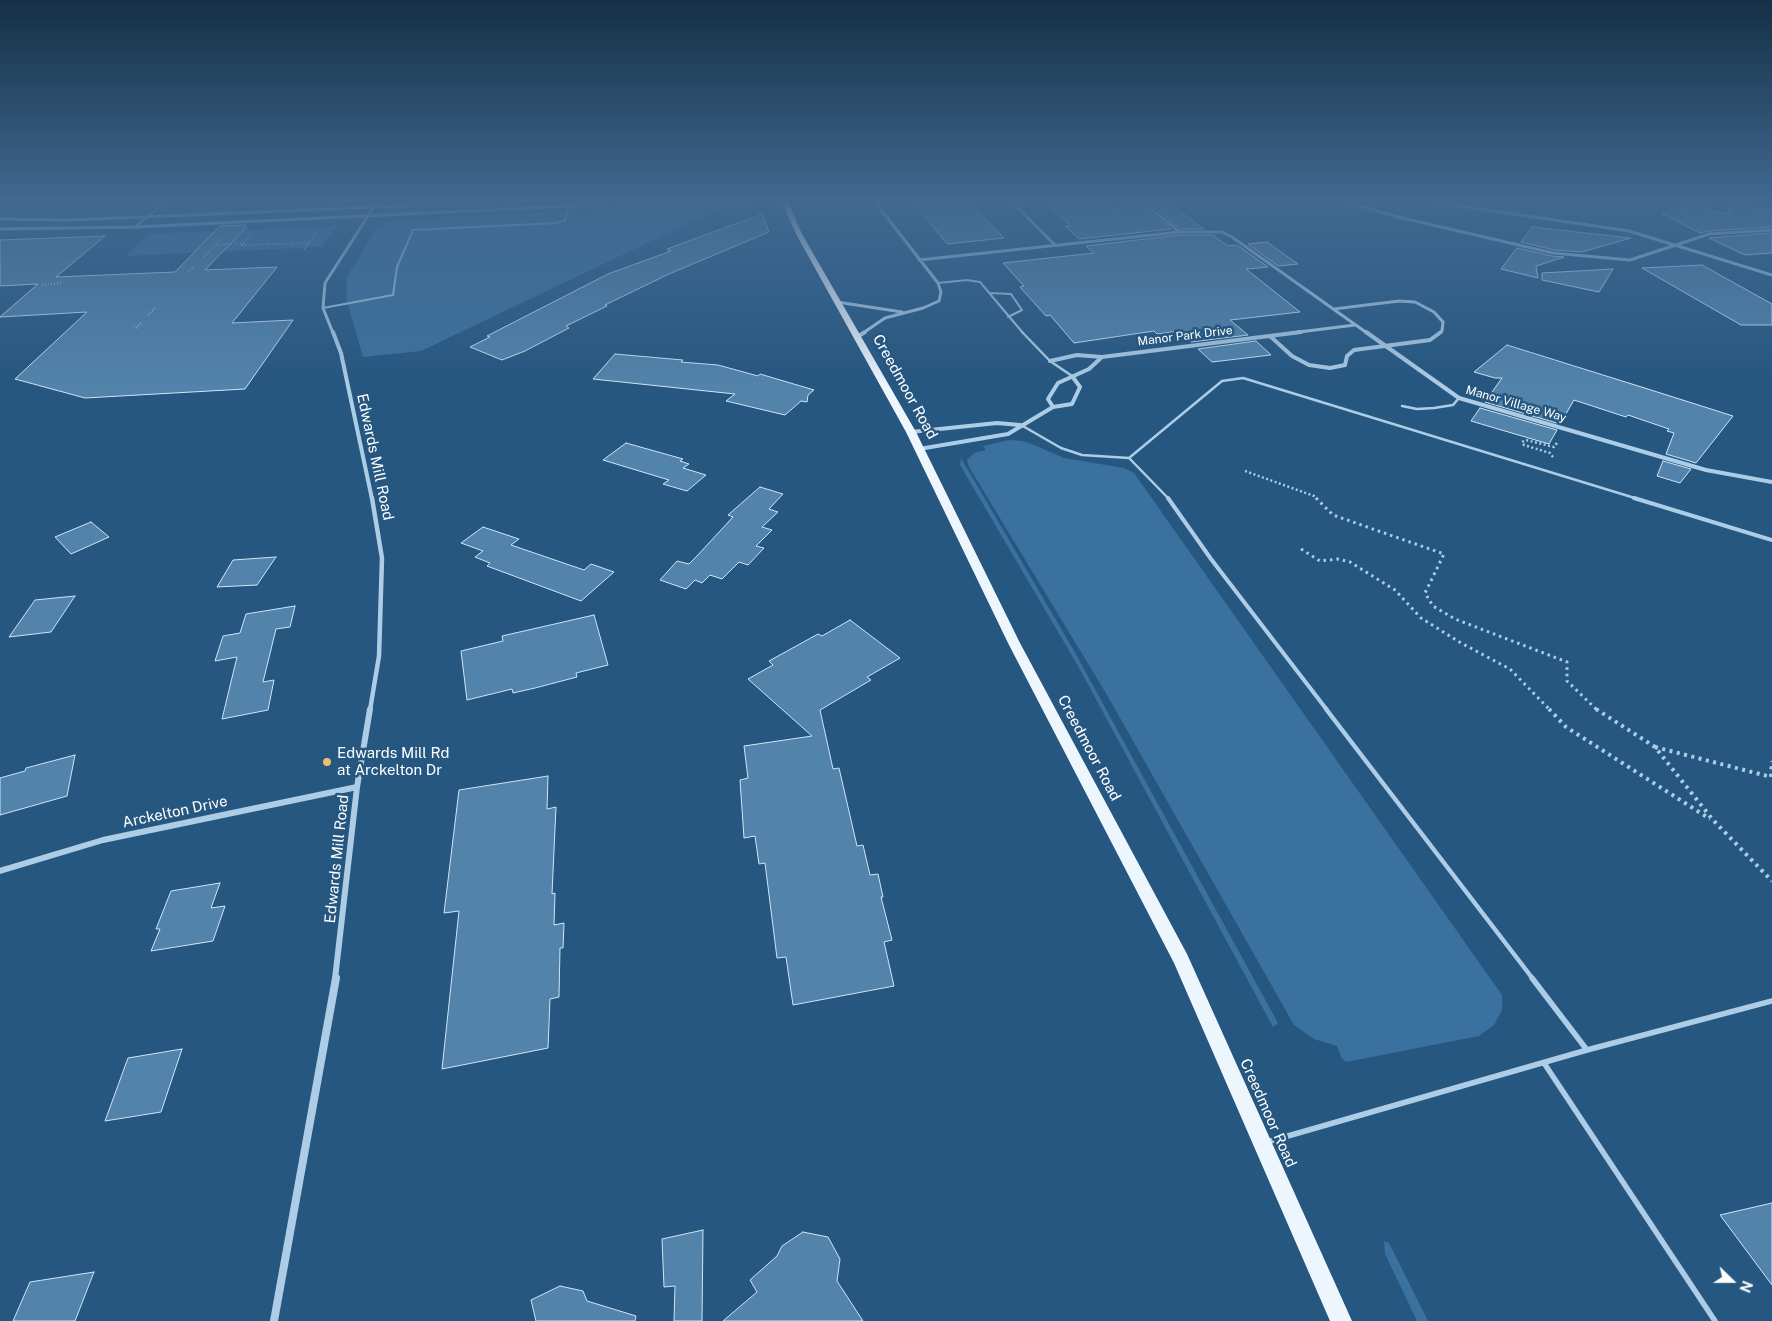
<!DOCTYPE html>
<style>
body{margin:0}
#map{position:relative;width:1772px;height:1321px;overflow:hidden;background:#265780;font-family:"Public Sans",sans-serif}
canvas{display:block}
.north{position:absolute;left:1707px;top:1256px;width:50px;height:50px;-webkit-text-stroke:4px #265780;paint-order:stroke;rotate:112deg;font-size:14px;font-weight:700;line-height:20px;text-align:center;color:#fff}
.north::after{content:'';display:block;margin:auto;width:18px;height:22px;background:#fff;clip-path:polygon(50% 0,100% 100%,50% 72%,0 100%)}
</style>
<div id="map">
<canvas width="1772" height="1321"></canvas>
<div class="north">N</div>
</div>
<script>
const context = document.querySelector('canvas').getContext('2d');
context.lineJoin = 'round';
function fillPath(path, color) { context.fillStyle = color; context.fill(path, 'evenodd'); }
const toPath = rows => new Path2D(rows.map(r => 'M' + r).join(''));
function stroke(path, color, width, dash) { context.strokeStyle = color; context.lineWidth = width; context.lineCap = dash ? 'butt' : 'round'; context.setLineDash(dash || []); context.stroke(path); }
function drawText(font, color, halo, rows, align = 'center') {
  context.font = font + ' "Public Sans",sans-serif'; context.lineWidth = 5; context.setLineDash([]); context.textBaseline = 'middle'; context.strokeStyle = halo; context.fillStyle = color; for (const [text, x, y, turn = 0] of rows) {
    context.save(); context.translate(x, y); context.rotate((+turn || 0) * Math.PI / 180); context.textAlign = isNaN(turn) ? turn : align; if (halo) context.strokeText(text, 0, 0); context.fillText(text, 0, 0); context.restore();
  }
}
fillPath(toPath([
 [657,202,753,203,708,214,421,351,363,357,346,298,347,277,377,227,387,222,406,219,584,210],
 [337,226,321,247,126,256,148,234],
 [1009,440,1023,441,1034,445,1064,458,1124,468,1134,473,1502,995,1502,1010,1494,1025,1479,1036,1346,1062,1341,1057,1337,1046,1314,1039,1294,1025,1107,695,969,467,967,460,974,453,986,450,983,446],
 [961,458,1073,649,1278,1023,1273,1027,1078,666,960,465],
 [1384,1241,1389,1243,1428,1321,1417,1321,1385,1254]
]), '#3b719e');
const building = toPath([
 [917,202,969,202,1004,238,947,244,917,207,921,206,917,202],
 [1046,202,1104,202,1112,209,1141,206,1171,229,1079,239,1065,226,1071,226,1046,202],
 [1169,203,1204,229,1181,229,1151,205,1169,203],
 [1696,205,1729,215,1729,205,1772,211,1772,227,1709,231,1700,233,1662,214,1696,205],
 [762,214,769,232,669,274,605,305,607,306,566,326,569,328,525,351,502,360,470,347,490,337,487,336,608,274,671,251,667,249,762,214],
 [245,225,247,227,205,270,277,267,232,323,293,320,245,389,85,398,15,379,87,312,0,317,38,284,0,286,0,240,105,236,56,277,175,272,220,226,245,225],
 [1532,227,1630,238,1631,238,1582,252,1554,250,1521,242,1532,227],
 [1772,233,1772,253,1745,255,1709,238,1772,233],
 [1180,235,1213,235,1228,246,1237,245,1268,267,1246,269,1300,312,1230,320,1248,335,1191,342,1179,331,1157,334,1154,331,1074,343,1050,315,1046,316,1020,287,1024,286,1003,263,1094,253,1086,246,1180,235],
 [1267,242,1298,264,1278,266,1248,244,1267,242],
 [1517,248,1552,256,1564,257,1536,266,1538,278,1501,269,1517,248],
 [1702,265,1772,304,1772,325,1741,325,1642,268,1702,265],
 [1613,269,1599,292,1542,280,1542,273,1613,269],
 [1256,341,1271,355,1212,362,1198,349,1256,341],
 [1507,345,1651,390,1733,416,1696,463,1666,454,1674,433,1667,431,1669,429,1628,415,1626,417,1574,400,1560,424,1485,402,1502,378,1495,378,1474,372,1507,345],
 [615,354,683,360,681,362,718,365,758,376,760,374,814,390,808,395,807,402,801,401,785,415,726,401,735,394,593,379,615,354],
 [1480,408,1557,430,1549,444,1471,421,1480,408],
 [626,443,683,459,680,461,689,464,683,468,706,475,687,491,663,484,669,480,603,460,626,443],
 [1663,461,1691,469,1680,483,1657,476,1663,461],
 [760,487,783,494,769,509,778,512,762,527,772,530,756,546,764,548,748,565,739,562,722,579,710,575,702,583,695,580,686,589,660,580,677,561,689,564,696,557,733,517,728,515,760,487],
 [91,522,109,537,71,554,55,537,91,522],
 [483,527,519,539,511,545,584,570,591,564,614,572,581,601,487,566,490,563,475,557,483,551,461,543,483,527],
 [276,557,257,585,217,587,233,560,276,557],
 [75,596,51,632,9,637,35,600,75,596],
 [295,606,290,627,276,629,263,682,274,680,268,710,222,719,237,657,215,661,223,636,240,633,246,614,295,606],
 [594,615,608,665,576,673,577,677,535,688,513,693,512,689,467,700,461,651,503,641,502,636,594,615],
 [850,620,900,658,867,677,871,680,820,710,833,769,839,768,857,846,863,845,870,875,878,874,883,897,881,897,892,940,884,942,894,986,793,1005,786,957,777,958,765,863,759,864,755,836,744,838,740,780,748,778,744,746,812,736,748,679,773,665,769,661,818,634,822,636,850,620],
 [75,755,67,796,0,815,0,778,25,771,26,768,75,755],
 [548,776,547,809,556,807,552,894,555,893,554,925,564,923,563,948,560,948,559,997,550,999,548,1048,442,1069,459,911,444,913,459,790,548,776],
 [220,883,211,908,225,906,213,941,151,951,160,929,156,929,171,891,220,883],
 [182,1049,161,1112,105,1121,128,1058,182,1049],
 [1772,1203,1772,1285,1720,1215,1772,1203],
 [703,1230,702,1321,674,1321,675,1286,664,1287,662,1239,703,1230],
 [803,1232,828,1237,840,1259,837,1281,863,1321,723,1321,757,1292,750,1280,777,1256,782,1246,803,1232],
 [94,1272,75,1321,13,1321,30,1282,94,1272],
 [560,1286,583,1291,587,1301,636,1316,635,1321,536,1321,531,1300,560,1286]
]);
fillPath(building, '#5283ab');
stroke(building, '#d0e5f5', 1);
stroke(toPath([
 [250,236,242,245,309,243],
 [216,245,244,243],
 [304,249,316,234],
 [204,257,221,239],
 [188,272,194,266],
 [42,285,61,283],
 [148,315,155,308],
 [136,328,141,323]
]), '#adcde6', 2, [1, 2]);
stroke(toPath([
 [1553,457,1550,453,1524,445,1522,442,1526,440,1554,447,1557,443],
 [1245,471,1314,496,1317,499]
]), '#adcde6', 2.5, [2, 2.5]);
stroke(toPath([
 [1316,498,1333,515,1444,554,1425,593,1433,606,1455,619,1567,662,1567,681,1597,710],
 [1301,549,1320,561,1338,559,1350,562,1395,590,1421,618,1461,643,1510,669,1550,710]
]), '#adcde6', 3, [2.5, 4]);
stroke(toPath([
 [1549,709,1566,727,1710,819],
 [1596,709,1655,747,1713,820,1772,881],
 [1655,747,1771,777,1772,761]
]), '#adcde6', 4, [3, 4.5]);
stroke(toPath([
 [135,227,165,202],
 [938,283,967,280,980,282,1023,333],
 [989,293,1011,294,1022,310,1008,317],
 [323,308,393,295,397,267,413,230,557,223,565,220,569,206]
]), '#adcde6', 2);
stroke(toPath([
 [1022,332,1050,361,1072,376],
 [1402,406,1417,409,1434,408,1453,405,1459,398],
 [1021,425,1061,448,1082,455,1129,458],
 [1169,499,1129,458,1222,381,1243,378,1638,499]
]), '#adcde6', 2.5);
stroke(toPath([
 [1168,498,1211,559,1327,710],
 [1634,498,1772,540]
]), '#adcde6', 4);
stroke(toPath([
 [1326,709,1533,979]
]), '#adcde6', 4.5);
stroke(toPath([
 [1532,978,1587,1050],
 [1544,1063,1715,1321],
 [1267,1142,1587,1050,1772,1001]
]), '#adcde6', 5.5);
stroke(toPath([
 [1012,202,1055,245],
 [1142,202,1180,232],
 [1347,202,1394,216,1553,253,1630,260,1709,234,1772,230],
 [1433,202,1629,231,1772,275],
 [0,219,70,220,495,202],
 [0,229,135,227,569,206,606,202],
 [919,260,1180,232,1222,232,1232,237,1367,333],
 [837,302,902,312],
 [1334,309,1399,301,1415,302,1434,312,1443,322,1442,331,1439,333],
 [333,333,323,308,325,283,377,202],
 [863,333,885,318,923,308,939,301,941,292,938,283,875,202],
 [1291,333,1355,325]
]), '#adcde6', 3);
stroke(toPath([
 [333,332,341,353,372,499],
 [1366,332,1459,398,1706,470,1772,482],
 [1270,336,1292,356,1309,365,1330,368,1345,365,1347,356,1354,350,1430,340,1441,332],
 [857,337,865,332],
 [1050,361,1077,355,1102,357,1301,332],
 [1053,407,1048,399,1058,383,1089,369,1102,357],
 [911,432,997,423,1020,425],
 [919,449,1008,434,1053,407,1072,404,1080,387,1072,376]
]), '#adcde6', 4);
stroke(toPath([
 [370,710,379,656,382,558,372,498]
]), '#adcde6', 4.5);
stroke(toPath([
 [0,871,103,840,357,787],
 [335,979,357,787,370,709]
]), '#adcde6', 6);
stroke(toPath([
 [274,1321,336,978]
]), '#adcde6', 8);
fillPath(toPath([
 [782,202,788,202,802,234,916,432,1020,643,1187,954,1352,1321,1330,1321,1174,963,1008,643,906,432,796,234,782,202]
]), '#eef6fd');
const sky = context.createLinearGradient(0, 0, 0, 387);
sky.addColorStop(0, '#153046');
sky.addColorStop(0.52, '#416991');
sky.addColorStop(1, '#41699100');
context.fillStyle = sky;
context.fillRect(0, 0, 1772, 387);
for (const [x, y, r, color] of [
 [327,762,5,"#efbe72"]
]) { const dot = new Path2D(); dot.arc(x, y, r, 0, 2 * Math.PI); context.fillStyle = color; context.fill(dot); stroke(dot, '#265780', 2); }
drawText('12px', '#fff', '#265780', [
 ["Manor Park Drive",1185,336,-7],
 ["Manor Village Way",1516,404,16]
]);
drawText('15px', '#fff', '#265780', [
 ["Creedmoor Road",905,387,61],
 ["Edwards Mill Road",375,457,78],
 ["Creedmoor Road",1089,748,62],
 ["Arckelton Drive",175,812,-12],
 ["Edwards Mill Road",337,859,-84],
 ["Creedmoor Road",1268,1113,66]
]);
drawText('15px', '#fff', '#265780', [
 ["Edwards Mill Rd",337,753],
 ["at Arckelton Dr",337,770]
], 'left');
</script>
